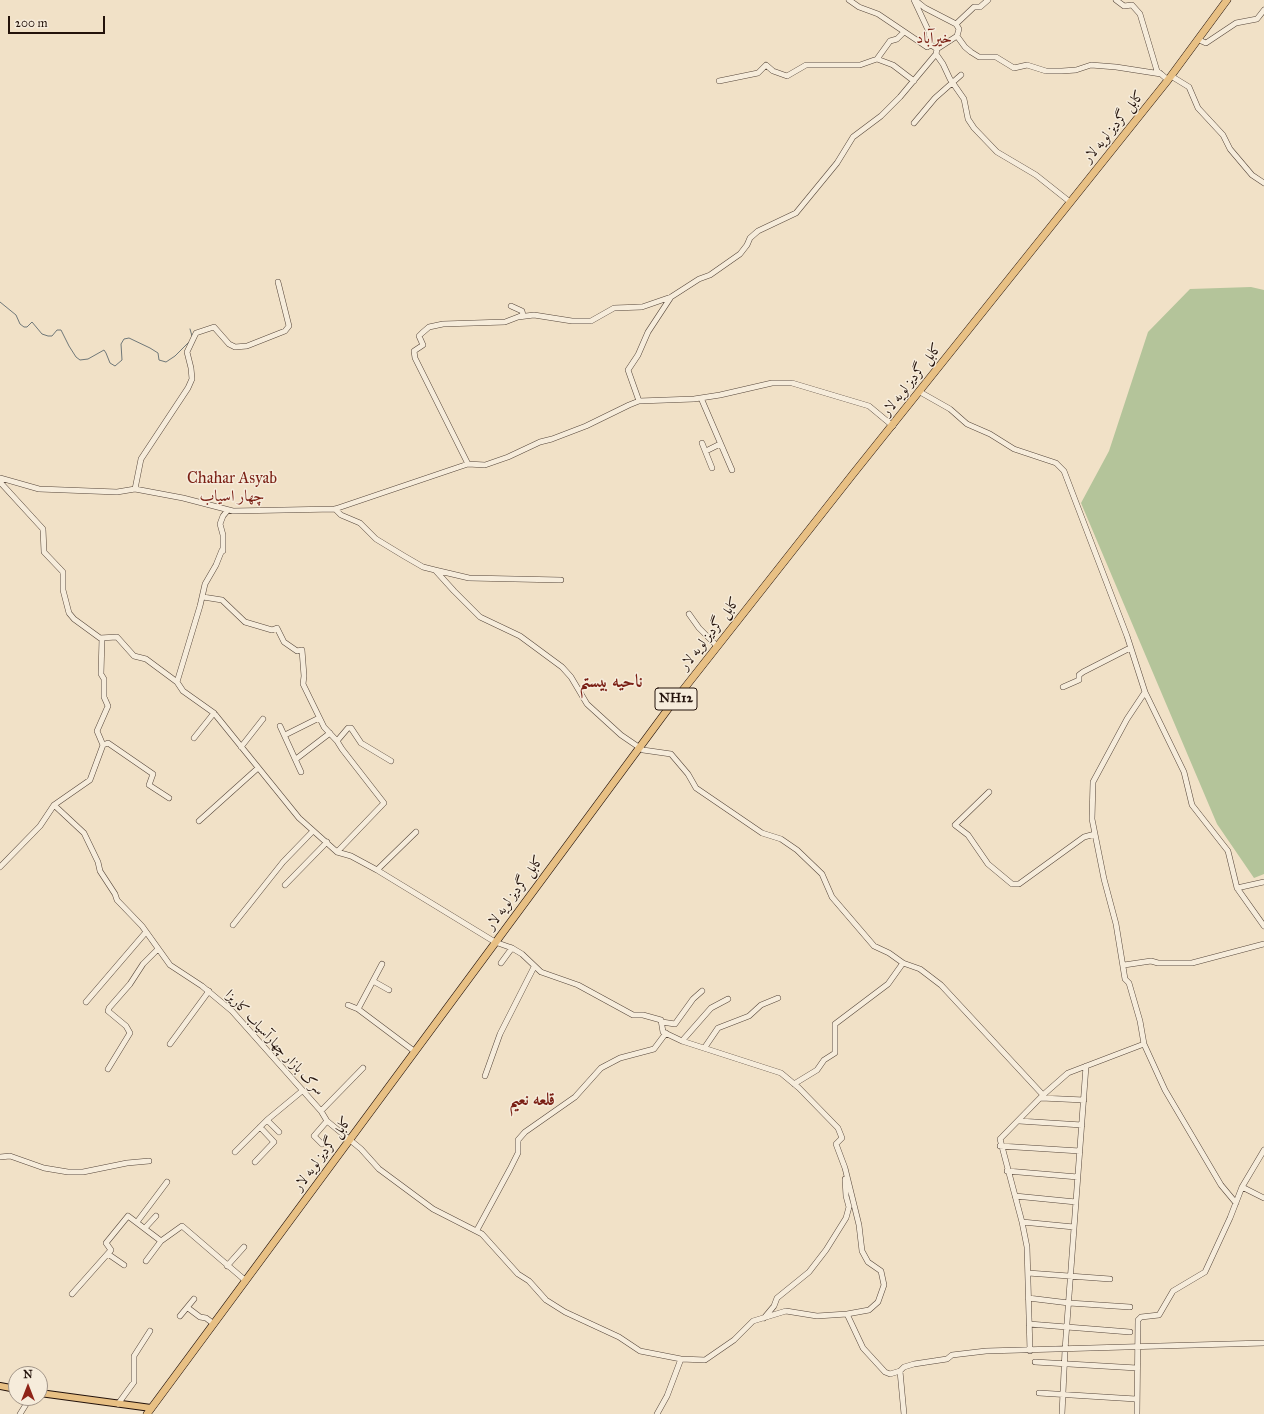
<!DOCTYPE html>
<meta charset="utf-8">
<style>
body{margin:0}
#map{position:relative;width:1264px;height:1414px;overflow:hidden;background:#f1e1c7;font-family:"IM FELL Great Primer",serif}
canvas{display:block}
.north{position:absolute;left:8px;top:1366px;width:40px;height:40px;box-sizing:border-box;background:#f6ecdb;border:1px solid #a29588;border-radius:50%;rotate:0deg;font-size:11px;font-weight:700;line-height:16px;text-align:center;color:#23120b}
.north::after{content:'';display:block;margin:auto;width:14px;height:18px;background:#8f2418;clip-path:polygon(50% 0,100% 100%,50% 72%,0 100%)}
.scale{position:absolute;left:8px;top:16px;width:97px;height:18px;box-sizing:border-box;border:2px solid #23120b;border-top:0;padding-left:5px;font-size:12px;line-height:14px;white-space:nowrap;color:#23120b;-webkit-text-stroke:3px #f6ecdb;paint-order:stroke}
</style>
<div id="map">
<canvas width="1264" height="1414"></canvas>
<div class="north">N</div>
<div class="scale">200 m</div>
</div>
<script>
const context = document.querySelector('canvas').getContext('2d');
context.lineJoin = 'round';
function fillPath(path, color) { context.fillStyle = color; context.fill(path, 'evenodd'); }
const toPath = rows => new Path2D(rows.map(r => 'M' + r).join(''));
function stroke(path, color, width, dash) { context.strokeStyle = color; context.lineWidth = width; context.lineCap = dash ? 'butt' : 'round'; context.setLineDash(dash || []); context.stroke(path); }
function drawText(font, color, halo, rows, align = 'center') {
  context.font = font + ' "IM FELL Great Primer",Amiri,serif'; context.lineWidth = 3; context.setLineDash([]); context.textBaseline = 'middle'; context.strokeStyle = halo; context.fillStyle = color; for (const [text, x, y, turn = 0] of rows) {
    context.save(); context.translate(x, y); context.rotate((+turn || 0) * Math.PI / 180); context.textAlign = isNaN(turn) ? turn : align; if (halo) context.strokeText(text, 0, 0); context.fillText(text, 0, 0); context.restore();
  }
}
fillPath(toPath([
 [1251,287,1264,290,1264,874,1254,878,1217,824,1081,503,1109,451,1148,332,1190,289]
]), '#b4c49a');
stroke(toPath([
 [0,302,16,315,20,324,24,327,27,327,32,322,42,334,48,336,52,336,57,330,61,330,69,346,76,357,80,360,88,359,104,350,106,353,110,363,115,366,122,360,121,344,124,339,129,338,150,348,158,353,159,360,166,362,175,356,189,342],
 [190,329,192,336]
]), '#6f7778', 1);
const minor = toPath([
 [849,0,859,7,878,14,927,47,931,45],
 [914,0,929,32,931,45,937,49,936,54,943,64,950,79,964,99,968,119,974,128,997,152,1036,175,1070,202],
 [915,0,925,8,956,24,959,29,957,36,965,47,971,52,979,57,996,57,1014,68,1027,65,1046,71,1062,71,1076,70,1091,65,1116,67,1161,74,1168,80],
 [1116,0,1124,6,1132,5,1140,14,1157,71,1160,73],
 [956,24,974,7,980,7,988,0],
 [1199,40,1206,43,1236,23,1257,19,1264,10],
 [937,49,957,36],
 [877,59,890,41,897,39,904,32],
 [1171,76,1189,87,1198,108,1223,135,1230,149,1252,175,1264,183],
 [719,81,758,73,766,65,773,71,787,76,806,65,860,65,877,59,893,65,914,81],
 [914,123,935,98,961,75],
 [511,306,522,311,523,315,520,316],
 [920,392,950,409,967,424,990,434,1014,449,1056,463,1064,471,1127,636,1145,692,1184,772,1192,805,1228,851,1237,888,1264,926],
 [701,398,732,470],
 [639,401,628,370,638,355,648,332,671,297],
 [702,443,712,468],
 [706,451,720,444],
 [468,464,415,358,414,351,423,345,419,336,422,333,429,327,443,324,505,322,518,317,534,315,572,321,591,321,614,308,642,307,671,297,699,279,710,275,740,254,747,245,750,238,758,231,796,213,837,163,853,137,881,116,900,97,936,54],
 [0,478,39,489,117,492,135,489,183,498,233,511,335,509,459,467,468,464,485,465,508,457,540,442,552,439,586,426,629,405,639,401,694,399,720,395,772,383,792,383,869,406,893,426],
 [0,482,43,529,44,552,63,572,63,590,69,613,74,619,100,638,117,637,134,656,146,659,177,682,183,691,214,713,299,818,337,852,351,856,377,870,495,942,512,948,522,954,541,972,578,985,633,1015,643,1015,661,1020,663,1032,682,1041,781,1073,799,1088,838,1128,842,1138,836,1144,845,1168,859,1225,862,1251,868,1262,881,1271,884,1285,878,1302,869,1310,847,1314],
 [135,489,141,459,188,388,192,379,191,368,187,352,196,333,214,327,229,344,235,347,247,346,285,331,289,326,278,282],
 [335,509,341,515,360,523,376,539,404,556,423,567,435,570,454,591,480,617,520,636,562,667,571,677,587,704,621,735,643,750,671,754,688,774,696,788,762,833,781,839,797,850,822,874,832,897,874,946,889,953,903,963,920,969,941,985,1043,1095],
 [435,570,469,578,561,580],
 [203,597,222,600,245,622,272,630,277,628,284,642,297,651,302,650,304,676,303,684,324,727,337,741],
 [689,614,699,628,717,646],
 [177,682,200,606,205,584,216,565,222,550,223,551,223,535,220,524,223,516,228,510],
 [1063,687,1079,680,1079,675,1083,672,1130,648],
 [1145,692,1127,719,1093,782,1092,819,1104,879,1116,924,1125,979,1129,983,1140,1021,1144,1044,1165,1090,1221,1185,1236,1203],
 [280,726,301,772],
 [285,735,319,718],
 [194,738,214,713],
 [103,745,108,743,153,774,149,785,169,798],
 [241,747,263,719],
 [296,759,330,733],
 [989,792,955,825,968,835,988,864,1012,884,1019,884,1084,837,1095,834],
 [54,805,84,833,98,862,100,871,115,894,117,900,142,926,170,965,202,986,232,1011,321,1111,327,1121,361,1149,379,1169,433,1209,482,1234,518,1274,529,1281,546,1300,565,1312,619,1337,640,1351,681,1359,705,1360,734,1340,753,1321,786,1311,817,1316,847,1314,863,1348,885,1372,890,1374,900,1371,904,1367,914,1364,947,1359,952,1355,986,1351,1264,1343],
 [199,821,258,768],
 [337,852,384,803,342,749,337,741,348,728,351,728,361,743,391,761],
 [0,867,40,826,54,805,90,780,103,745,97,731,108,706,104,697,104,679,101,674,102,638],
 [377,870,416,832],
 [285,885,327,842],
 [1237,888,1264,882],
 [233,925,283,862,313,831],
 [501,963,512,948],
 [1124,965,1151,961,1158,963,1192,963,1264,944],
 [373,981,389,990],
 [86,1002,146,932],
 [348,1005,358,1009,414,1051],
 [358,1009,382,964],
 [662,1022,675,1024,693,999,702,991],
 [682,1041,711,1008,728,999],
 [170,1044,209,991],
 [705,1047,718,1028,749,1016,761,1005,778,998],
 [108,1069,130,1033,126,1026,108,1011,109,1008,130,984,143,964,158,949],
 [485,1076,500,1034,534,967],
 [794,1084,817,1070,824,1060,835,1053,835,1024,888,984,903,963],
 [1041,1098,1084,1100],
 [321,1111,363,1068],
 [267,1120,279,1132],
 [1019,1121,1082,1125],
 [322,1144,314,1136,327,1121],
 [1000,1146,1080,1151],
 [235,1152,267,1120,302,1091],
 [0,1157,10,1156,44,1168,68,1172,83,1172,127,1163,149,1161],
 [255,1162,274,1142,260,1127],
 [1007,1171,1078,1177],
 [1242,1187,1264,1198],
 [1015,1196,1076,1202],
 [137,1222,167,1182],
 [1022,1222,1074,1227],
 [145,1228,156,1216],
 [477,1230,510,1169,518,1153,518,1140,525,1132,575,1097,601,1068,620,1058,654,1049,666,1033],
 [108,1254,124,1265],
 [146,1261,161,1241,182,1226,246,1281],
 [227,1266,244,1247],
 [1028,1273,1110,1279],
 [72,1294,111,1250,106,1243,128,1216,161,1241],
 [1028,1298,1069,1303,1130,1307],
 [188,1308,200,1317,206,1318,214,1324],
 [180,1316,194,1299],
 [764,1318,774,1306,777,1298,809,1272,826,1250,846,1218,849,1207,846,1196,845,1179],
 [1029,1324,1130,1332],
 [1030,1351,1027,1247,1022,1222,1000,1139,1043,1095,1068,1073,1144,1044],
 [1035,1362,1137,1368],
 [900,1371,904,1414],
 [1039,1393,1136,1399],
 [118,1404,134,1382,134,1356,150,1331],
 [20,1414,30,1398],
 [657,1414,667,1396,681,1359],
 [1062,1414,1065,1350,1086,1066],
 [1137,1414,1138,1320,1141,1317,1159,1315,1173,1291,1205,1272,1230,1218,1242,1187,1264,1150]
]);
const major = toPath([
 [0,1386,16,1389],
 [40,1393,151,1408]
]);
const highway = toPath([
 [147,1414,668,709,853,474,1168,80,1227,0]
]);
stroke(minor, '#56463a', 6);
stroke(major, '#23120b', 8);
stroke(highway, '#23120b', 8);
stroke(minor, '#f6ecdb', 5);
stroke(major, '#e8c084', 6);
stroke(highway, '#e8c084', 7);
for (const [x, y, w] of [
 [676,699,42]
]) { const box = new Path2D(); box.roundRect(x - w / 2, y - 11, w, 22, 3); context.fillStyle = '#f6ecdb'; context.fill(box); stroke(box, '#23120b', 1); }
drawText('bold 13px', '#23120b', null, [
 ["NH12",676,699]
]);
drawText('14px', '#23120b', '#f6ecdb', [
 ["کابل گردیز لویه لار",1114,127,-51],
 ["کابل گردیز لویه لار",912,380,-52],
 ["کابل گردیز لویه لار",710,634,-52],
 ["کابل گردیز لویه لار",515,893,-54],
 ["سرک بازار چهارآسیاب کاریزا",274,1043,47],
 ["کابل گردیز لویه لار",323,1154,-54]
]);
drawText('16px', '#7a1f14', '#f6ecdb', [
 ["خیرآباد",934,39],
 ["Chahar Asyab",232,479],
 ["چهار اسیاب",232,497]
]);
drawText('bold 18px', '#7a1f14', '#f6ecdb', [
 ["ناحیه بیستم",611,683],
 ["قلعه نعيم",532,1101]
]);
</script>
